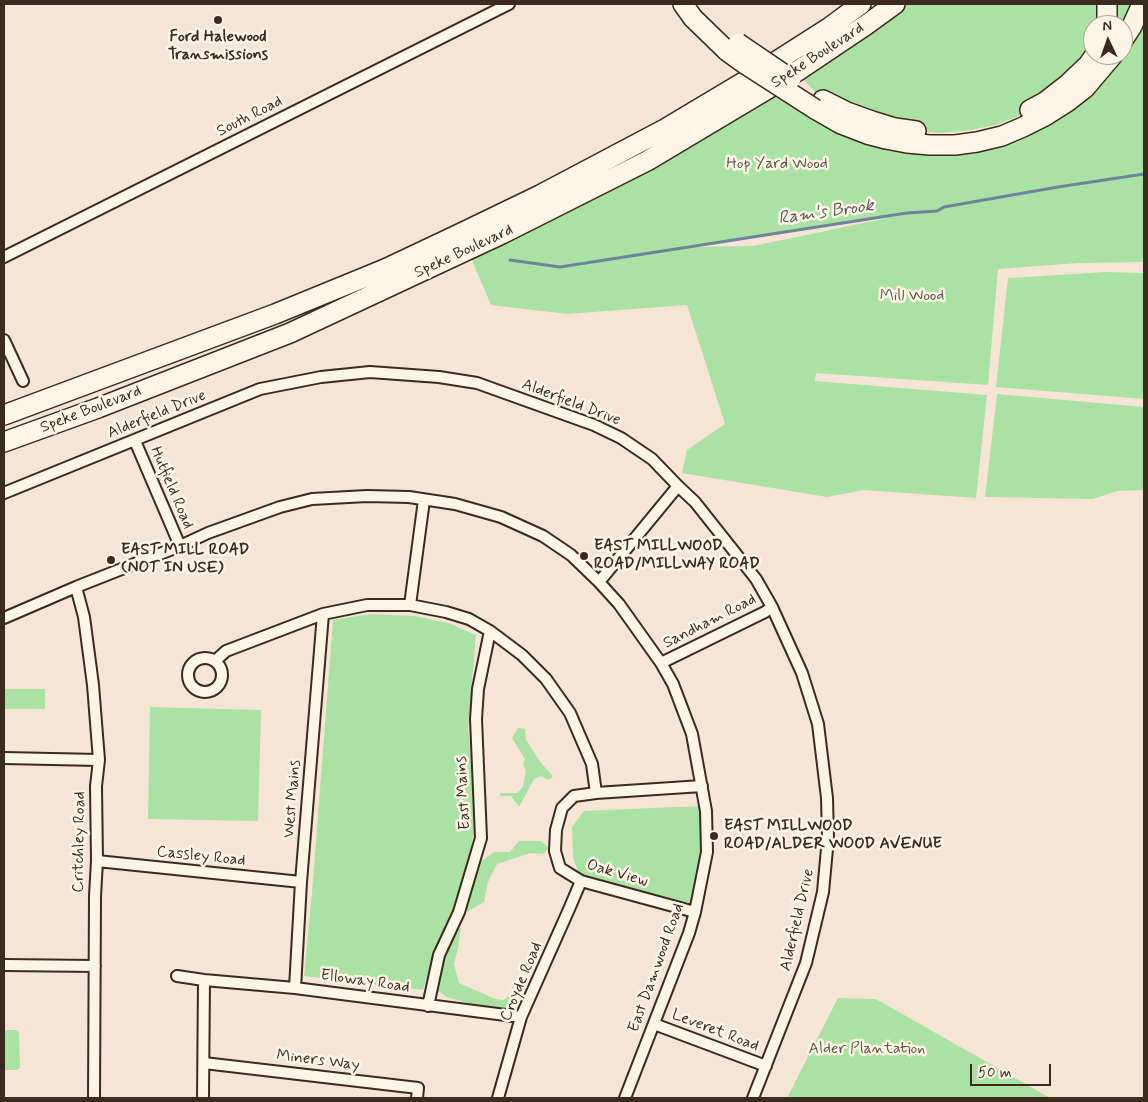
<!DOCTYPE html>
<style>
body{margin:0}
#map{position:relative;width:1148px;height:1102px;overflow:hidden;background:#f6e5d5;font-family:Mynerve,sans-serif}
canvas{display:block}
.frame{position:absolute;inset:0;border:5px solid #3b2a1e;pointer-events:none}
.north{position:absolute;left:1083px;top:15px;width:50px;height:50px;box-sizing:border-box;background:#fcf5e5;border:1px solid #afa495;border-radius:50%;rotate:357deg;font-size:14px;font-weight:700;line-height:20px;text-align:center;color:#3b2a1e}
.north::after{content:'';display:block;margin:auto;width:18px;height:22px;background:#3b2a1e;clip-path:polygon(50% 0,100% 100%,50% 72%,0 100%)}
.scale{position:absolute;left:970px;top:1064px;width:81px;height:22px;box-sizing:border-box;border:2px solid #3b2a1e;border-top:0;padding-left:6px;font-size:15px;line-height:18px;white-space:nowrap;color:#3b2a1e;-webkit-text-stroke:4px #fcf5e5;paint-order:stroke}
</style>
<div id="map">
<canvas width="1148" height="1102"></canvas>
<div class="frame"></div>
<div class="north">N</div>
<div class="scale">50 m</div>
</div>
<script>
const context = document.querySelector('canvas').getContext('2d');
context.lineJoin = 'round';
function fillPath(path, color) { context.fillStyle = color; context.fill(path, 'evenodd'); }
const toPath = rows => new Path2D(rows.map(r => 'M' + r).join(''));
function stroke(path, color, width, dash) { context.strokeStyle = color; context.lineWidth = width; context.lineCap = dash ? 'butt' : 'round'; context.setLineDash(dash || []); context.stroke(path); }
function drawText(font, color, halo, rows, align = 'center') {
  context.font = font + ' Mynerve,sans-serif'; context.lineWidth = 5; context.setLineDash([]); context.textBaseline = 'middle'; context.strokeStyle = halo; context.fillStyle = color; for (const [text, x, y, turn = 0] of rows) {
    context.save(); context.translate(x, y); context.rotate((+turn || 0) * Math.PI / 180); context.textAlign = isNaN(turn) ? turn : align; if (halo) context.strokeText(text, 0, 0); context.fillText(text, 0, 0); context.restore();
  }
}
fillPath(toPath([
 [895,4,1144,4,1144,262,1078,263,998,269,988,385,816,373,815,381,987,395,976,498,864,490,827,497,682,473,687,450,725,424,687,305,567,314,491,305,471,258,780,87,886,139,1002,136,1113,55,1123,55,1123,25,1093,25,1093,55,1045,102,1021,115,996,125,970,130,942,133,918,131,823,100,796,72],
 [907,213,912,213,753,246,691,247],
 [1106,272,1144,273,1144,399,996,387,1008,278],
 [997,394,1144,407,1144,490,1117,491,1093,499,985,497],
 [370,614,414,616,448,623,476,635,468,727,473,781,474,831,467,870,457,899,436,946,423,990,304,976,312,893,333,620],
 [5,689,45,689,45,709,5,709],
 [150,707,261,710,258,821,148,819],
 [518,728,525,729,526,740,541,763,553,776,549,780,541,776,534,779,519,807,511,796,500,796,500,793,517,793,523,787,526,770,523,765,525,759,512,738],
 [701,806,700,858,690,903,580,877,573,857,572,827,584,811],
 [519,841,541,841,549,848,543,854,530,853,497,864,488,882,484,902,467,912,465,910,482,861,494,852,510,852],
 [461,928,458,948,454,964,459,983,495,999,504,1000,511,993,513,986,522,987,518,1003,512,1010,467,1003,447,997,434,988,443,950,456,930],
 [838,998,876,999,1050,1098,787,1098],
 [4,1030,16,1030,19,1032,20,1068,16,1070,4,1070]
]), '#aae1a5');
stroke(toPath([
 [510,260,560,267,907,213,937,211,944,207,1058,187,1144,174]
]), '#6e8499', 3);
const street = toPath([
 [4,257,509,4],
 [4,340,23,381],
 [135,441,180,546],
 [4,493,260,389,321,377,370,372,439,377,477,383,594,425,621,438,652,459,678,486,695,502,756,579,772,607,802,673,818,724,827,798,828,838,823,892,806,963,753,1098],
 [599,582,678,486],
 [76,587,84,617,93,685,99,760,96,786,97,861,95,896,94,1098],
 [410,605,424,500],
 [4,618,76,587,180,546,208,533,280,507,312,499,367,496,409,497,455,504,501,517,543,536,571,555,599,582,619,604,661,663,673,684,692,734,706,811,707,852,695,912,689,933,625,1098],
 '188 675a17 17 0 1 1 34 0a17 17 0 1 1-34 0Z',
 [215,661,226,651,323,614,367,605,410,605,446,612,469,619,490,631,522,655,546,679,570,713,592,764,596,793],
 [661,663,765,612,772,607],
 [4,758,99,760],
 [97,861,301,882],
 [695,912,581,881,560,868,555,851,556,830,562,808,574,796,596,793,702,786],
 [4,965,95,966],
 [177,976,204,980,295,988,521,1017],
 [295,988,301,882,323,614],
 [428,1006,439,955,459,912,481,838,476,719,478,689,490,631],
 [654,1024,766,1066],
 [204,1063,418,1088,417,1098],
 [203,1098,204,980],
 [498,1098,521,1017,570,907,581,881]
]);
const highway = toPath([
 [683,4,693,18,727,51],
 [1107,4,1107,25],
 [1123,40,1132,26,1142,4],
 [823,100,847,112,872,121,895,128,916,131],
 [815,109,841,124,867,134,886,139,907,143,930,145,955,145,977,142,1002,136,1023,127,1045,116,1067,102,1085,88,1113,55],
 [1030,110,1045,102,1068,84,1088,65,1095,55],
 [4,415,275,314,385,269,457,235,540,195,665,129,747,80,830,27,861,4],
 [4,442,98,408,290,333,502,234,647,161,796,72,866,25,895,4]
]);
stroke(street, '#3b2a1e', 14);
stroke(highway, '#3b2a1e', 22);
stroke(street, '#fcf5e5', 10);
stroke(highway, '#fcf5e5', 19);
const highwayBridge = toPath([
 [738,43,791,79],
 [727,51,745,64,815,109]
]);
stroke(highwayBridge, '#3b2a1e', 22, []);
stroke(highwayBridge, '#fcf5e5', 19);
for (const [x, y, r, color] of [
 [218,20,5,"#3b2a1e"],
 [584,556,5,"#3b2a1e"],
 [111,560,5,"#3b2a1e"],
 [714,836,5,"#3b2a1e"]
]) { const dot = new Path2D(); dot.arc(x, y, r, 0, 2 * Math.PI); context.fillStyle = color; context.fill(dot); stroke(dot, '#fcf5e5', 2); }
drawText('bold 16px', '#3b2a1e', '#fcf5e5', [
 ["Ford Halewood",218,38,"center"],
 ["Transmissions",218,56,"center"],
 ["EAST MILLWOOD",594,547],
 ["ROAD/MILLWAY ROAD",594,565],
 ["EAST MILL ROAD",121,551],
 ["(NOT IN USE)",121,569],
 ["EAST MILLWOOD",724,827],
 ["ROAD/ALDER WOOD AVENUE",724,845]
], 'left');
drawText('16px', '#3b2a1e', '#fcf5e5', [
 ["Speke Boulevard",818,56,-33],
 ["South Road",250,117,-27],
 ["Speke Boulevard",464,252,-25],
 ["Alderfield Drive",571,403,21],
 ["Speke Boulevard",91,410,-21],
 ["Alderfield Drive",157,415,-22],
 ["Hutfield Road",171,488,67],
 ["Sandham Road",710,622,-27],
 ["East Mains",464,793,-93],
 ["West Mains",293,799,-85],
 ["Critchley Road",80,842,-89],
 ["Cassley Road",201,857,6],
 ["Oak View",617,874,16],
 ["Alderfield Drive",798,920,-77],
 ["East Damwood Road",657,968,-70],
 ["Elloway Road",365,982,8],
 ["Croyde Road",522,982,-67],
 ["Leveret Road",715,1031,21],
 ["Miners Way",318,1061,7]
]);
drawText('16px', '#575840', '#fcf5e5', [
 ["Hop Yard Wood",777,165],
 ["Mill Wood",912,297],
 ["Alder Plantation",867,1050]
]);
drawText('italic 18px', '#54575c', '#fcf5e5', [
 ["Ram's Brook",826,213,-8]
]);
</script>
